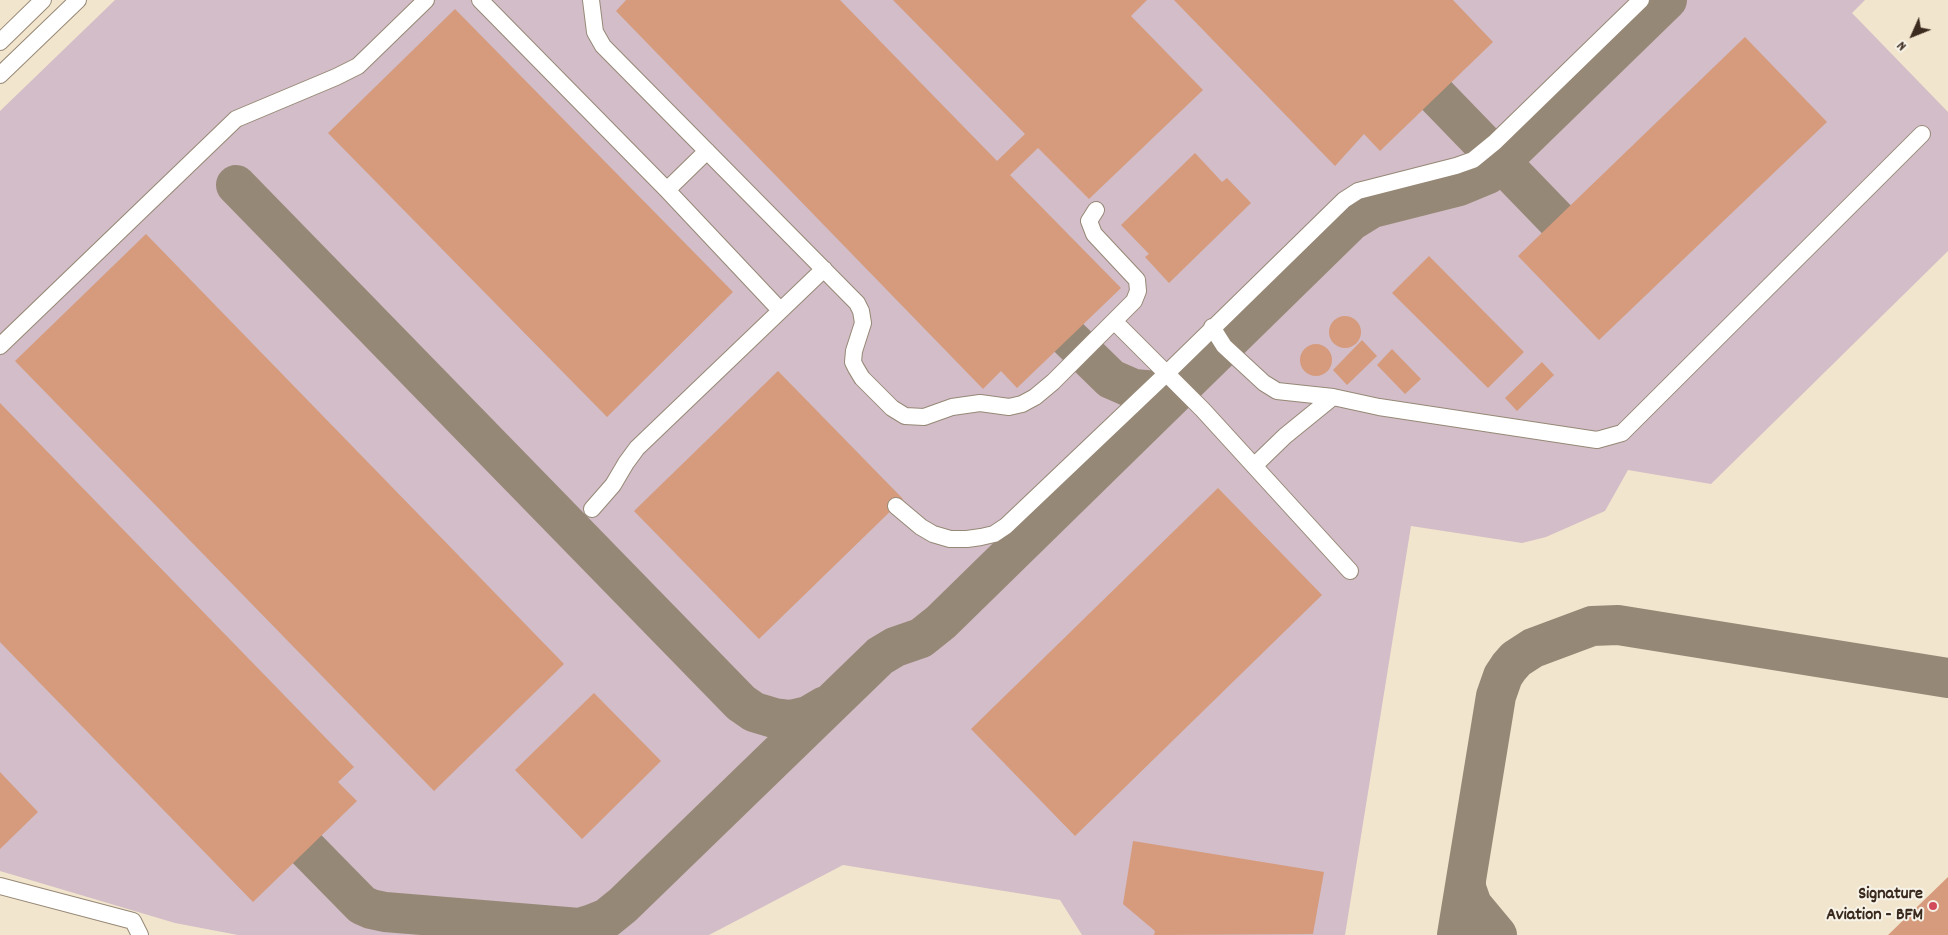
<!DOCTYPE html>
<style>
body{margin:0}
#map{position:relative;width:1948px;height:935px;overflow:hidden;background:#f2e5cd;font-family:Dekko,sans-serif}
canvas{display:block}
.north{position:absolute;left:1888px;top:10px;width:50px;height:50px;-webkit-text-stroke:4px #f7f3e8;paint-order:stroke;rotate:226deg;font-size:14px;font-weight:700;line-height:20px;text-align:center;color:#3b2a1e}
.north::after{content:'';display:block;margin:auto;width:18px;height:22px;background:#3b2a1e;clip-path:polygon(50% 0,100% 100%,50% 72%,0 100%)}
</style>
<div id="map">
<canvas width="1948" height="935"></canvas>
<div class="north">N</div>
</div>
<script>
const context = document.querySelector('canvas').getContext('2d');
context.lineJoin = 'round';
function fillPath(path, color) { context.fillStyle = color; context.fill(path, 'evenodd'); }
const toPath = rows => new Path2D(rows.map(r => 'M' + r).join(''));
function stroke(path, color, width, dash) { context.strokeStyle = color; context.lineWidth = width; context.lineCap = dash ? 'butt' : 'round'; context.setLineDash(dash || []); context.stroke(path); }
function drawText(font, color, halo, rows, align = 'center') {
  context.font = font + ' Dekko,sans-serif'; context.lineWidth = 4; context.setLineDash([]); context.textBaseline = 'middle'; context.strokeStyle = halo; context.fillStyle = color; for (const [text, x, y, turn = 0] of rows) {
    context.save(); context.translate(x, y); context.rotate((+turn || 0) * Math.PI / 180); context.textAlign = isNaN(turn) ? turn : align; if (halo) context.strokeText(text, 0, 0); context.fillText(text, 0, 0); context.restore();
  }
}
fillPath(toPath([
 [115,0,1865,0,1852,13,1948,112,1948,251,1711,484,1628,470,1605,511,1546,537,1522,543,1411,526,1345,935,1082,935,1060,900,843,865,709,935,238,935,175,923,0,871,0,111]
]), '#d2bdc8');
stroke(toPath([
 [1437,96,1556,219],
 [236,185,741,703,754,712,774,718,791,720,808,716,825,706],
 [1069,338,1111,379,1134,389,1157,391,1177,386,1188,379],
 [307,849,362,905,371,909,385,912,579,928,592,924,607,918,623,905,880,656,895,647,921,638,941,622,1351,221,1372,208,1459,186,1488,174,1667,0],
 [1466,880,1466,888,1472,905,1497,935],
 [1457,935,1496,696,1503,676,1509,667,1516,659,1533,648,1592,626,1618,625,1948,678]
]), '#968876', 40);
fillPath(toPath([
 [626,0,840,0,997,161,1025,134,893,0,1147,0,1131,16,1203,90,1089,199,1038,148,1010,175,1121,288,1017,388,1001,371,983,389,616,11],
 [1174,0,1453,0,1493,42,1380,151,1364,134,1335,166],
 [455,9,733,292,607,417,328,133],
 [1745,37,1827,122,1599,340,1518,256],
 [1195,153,1222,182,1227,178,1251,203,1169,283,1145,257,1149,254,1121,225],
 [146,234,564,664,434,791,15,361],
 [1429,256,1524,352,1488,388,1392,293],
 '1329 332a16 16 0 1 1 32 0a16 16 0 1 1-32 0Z',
 [1362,340,1377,356,1347,385,1333,370],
 '1300 360a16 16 0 1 1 32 0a16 16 0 1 1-32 0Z',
 [1392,349,1421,379,1405,394,1377,365],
 [1542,362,1554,375,1517,411,1505,398],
 [778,371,903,499,759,639,634,511],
 [0,403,354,767,338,782,357,801,253,902,0,642],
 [1218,488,1322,595,1075,836,971,729],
 [594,693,661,761,582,839,515,770],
 [0,772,38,812,0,849],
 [1133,841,1324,872,1313,934,1154,935,1155,931,1123,904],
 [1948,877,1948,935,1888,935]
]), '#d69b7c');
const minor = toPath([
 [480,0,667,190,780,310],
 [591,0,595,32,603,46,857,303,861,311,863,323,854,351,853,362,856,368,862,378,892,408,905,416,924,417,952,407,980,403,1009,407,1022,404,1035,397,1053,382,1134,301,1138,291,1137,280,1094,234,1089,221,1096,210],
 [0,42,43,0],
 [0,75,78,0],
 [667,190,707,151],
 [1114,321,1203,410,1350,571],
 [1212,327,1224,346,1264,383,1277,391,1333,397,1379,407,1597,440,1622,433,1922,134],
 [0,346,236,119,336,77,358,66,426,0],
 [1254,466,1285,436,1333,397],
 [896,506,921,527,933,534,950,539,967,539,981,537,994,534,1006,526,1166,374,1344,200,1358,191,1456,166,1473,160,1495,142,1641,0],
 [592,509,613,485,626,463,637,448,824,269],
 [0,886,133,921,140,935]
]);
stroke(minor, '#968876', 18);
stroke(minor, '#fff', 16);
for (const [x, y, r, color] of [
 [1933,906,5,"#d1495b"]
]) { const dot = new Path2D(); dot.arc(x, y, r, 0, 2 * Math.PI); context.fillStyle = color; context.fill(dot); stroke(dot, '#f7f3e8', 2); }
drawText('bold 18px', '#3b2a1e', '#f7f3e8', [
 ["Signature",1923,896],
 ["Aviation - BFM",1923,917]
], 'right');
</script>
